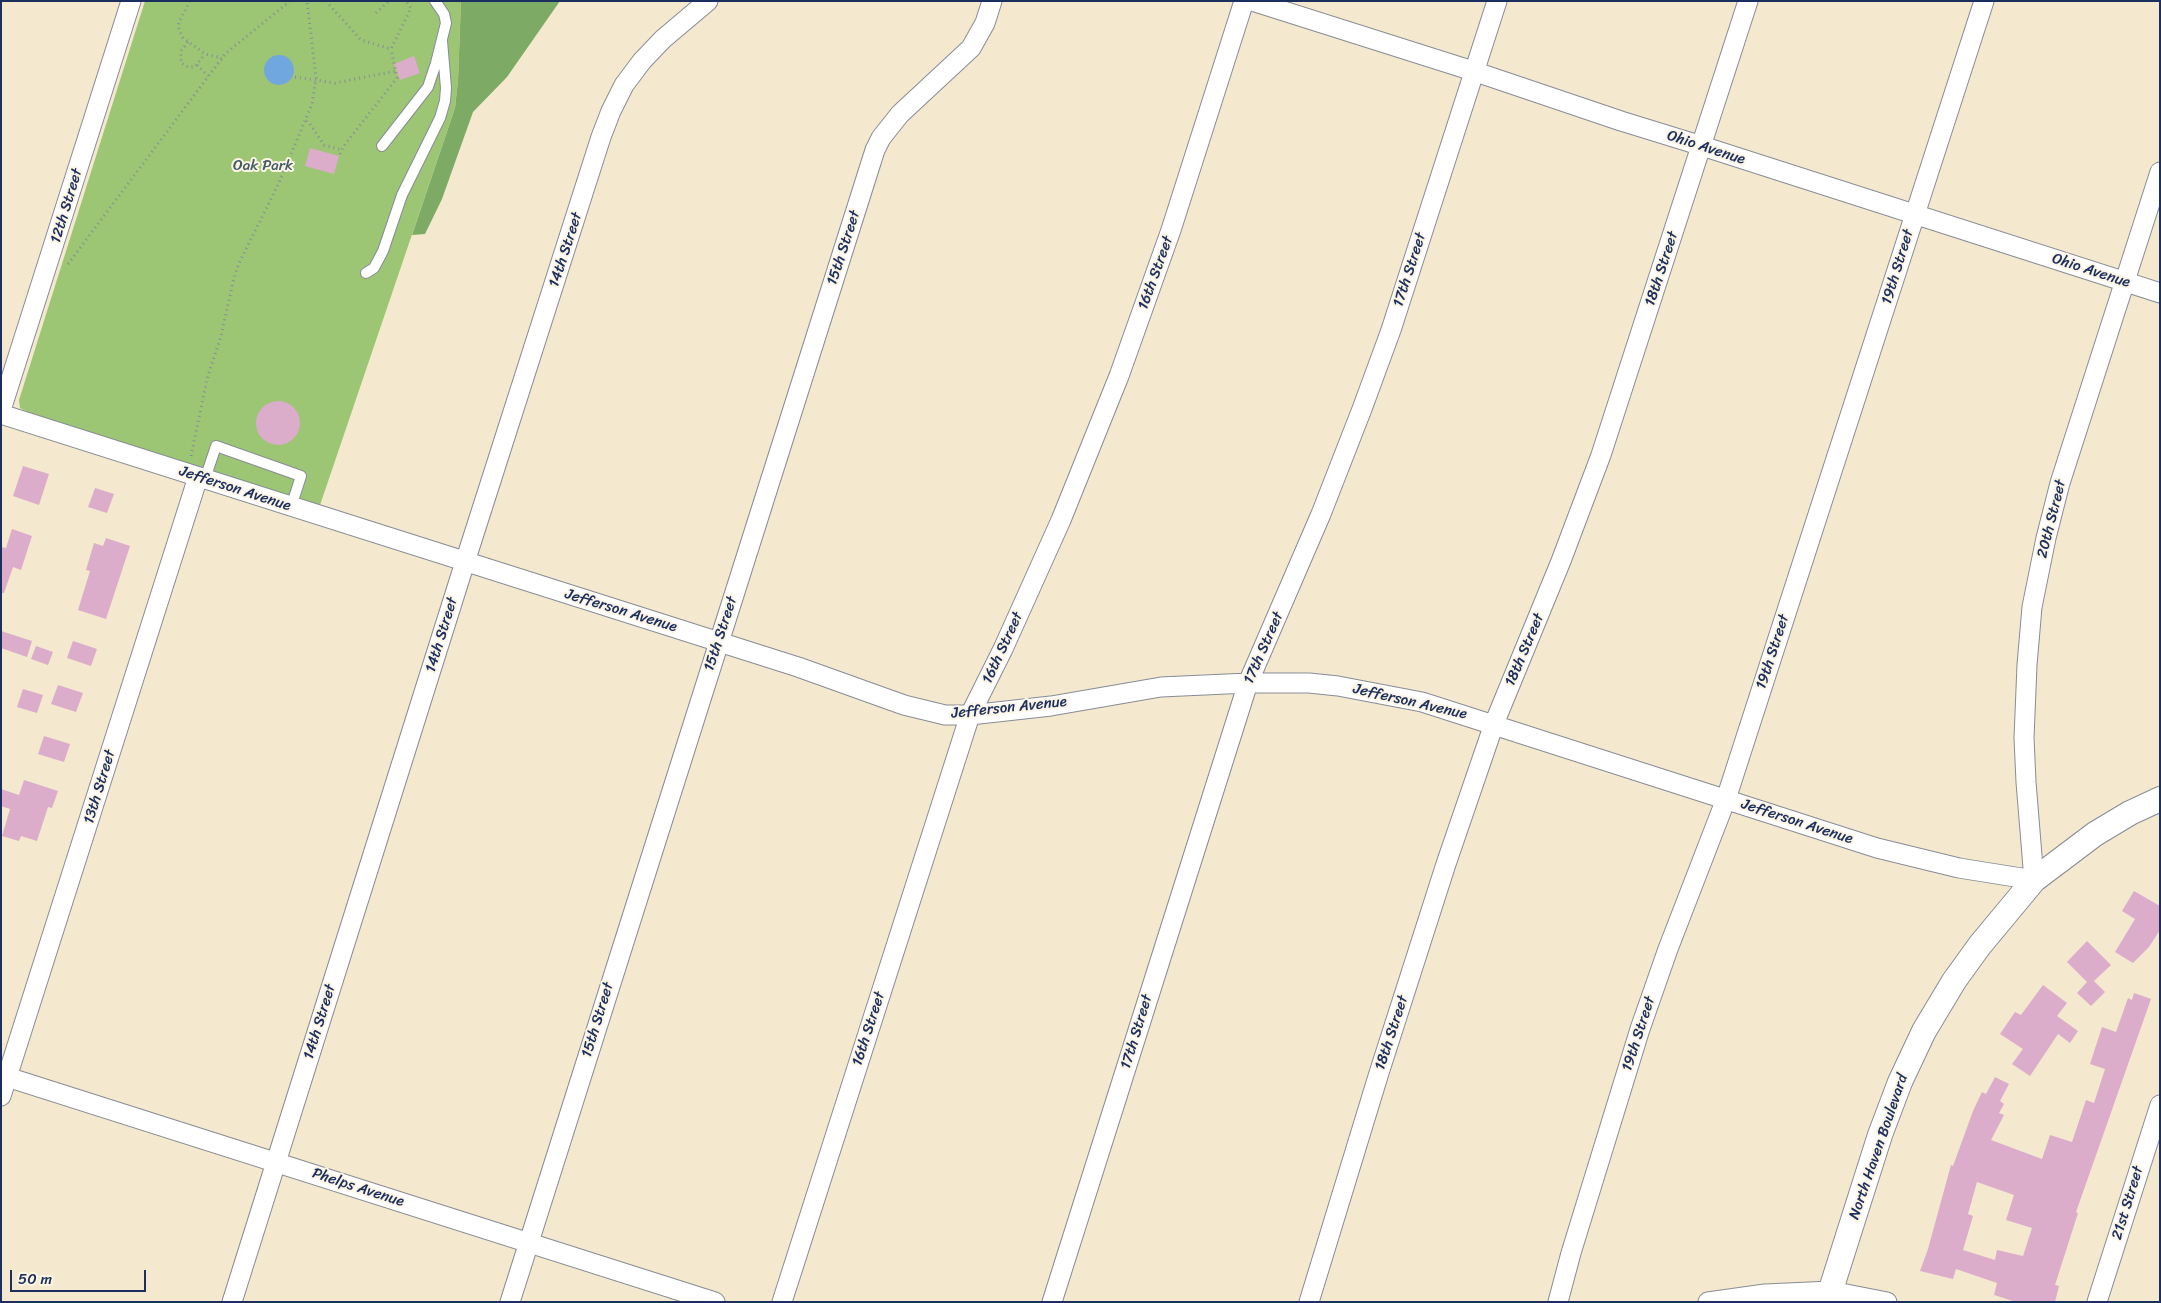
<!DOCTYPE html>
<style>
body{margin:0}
#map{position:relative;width:2161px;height:1303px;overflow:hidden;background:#f4e8ce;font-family:Sriracha,sans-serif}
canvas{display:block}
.frame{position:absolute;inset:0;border:2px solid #1b2f5e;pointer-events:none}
.scale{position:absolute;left:10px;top:1270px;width:136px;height:22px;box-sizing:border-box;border:2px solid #1b2f5e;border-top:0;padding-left:6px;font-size:15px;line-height:18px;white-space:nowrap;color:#1b2f5e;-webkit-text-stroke:4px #fcf5e5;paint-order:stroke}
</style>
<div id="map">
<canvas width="2161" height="1303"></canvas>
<div class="frame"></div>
<div class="scale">50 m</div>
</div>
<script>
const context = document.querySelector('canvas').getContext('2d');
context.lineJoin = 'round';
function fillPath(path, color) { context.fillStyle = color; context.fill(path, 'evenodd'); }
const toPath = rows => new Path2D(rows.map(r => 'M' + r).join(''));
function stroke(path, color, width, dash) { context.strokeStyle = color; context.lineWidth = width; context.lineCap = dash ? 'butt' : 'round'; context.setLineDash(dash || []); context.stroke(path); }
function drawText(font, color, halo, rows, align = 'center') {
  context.font = font + ' Sriracha,sans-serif'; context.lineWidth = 4; context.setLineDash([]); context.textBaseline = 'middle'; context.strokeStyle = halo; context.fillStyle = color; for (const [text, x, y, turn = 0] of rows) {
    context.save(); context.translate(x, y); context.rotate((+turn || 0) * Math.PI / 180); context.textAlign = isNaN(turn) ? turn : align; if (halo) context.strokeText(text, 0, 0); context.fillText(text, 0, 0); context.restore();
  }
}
fillPath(toPath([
 [145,1,461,1,458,80,455,108,319,508,28,412,20,408,19,400]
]), '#9cc673');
fillPath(toPath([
 [461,1,560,1,507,77,473,112,442,199,425,234,412,235,455,108,458,80]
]), '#7dab65');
fillPath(toPath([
 '264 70a15 15 0 1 1 30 0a15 15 0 1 1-30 0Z'
]), '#70a7de');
fillPath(toPath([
 [414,56,420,73,400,80,394,64],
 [310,148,339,156,334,174,305,166],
 '256 423a22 22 0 1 1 44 0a22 22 0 1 1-44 0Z',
 [23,466,49,474,39,505,13,496],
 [95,488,114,494,107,513,88,507],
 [12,529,32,536,21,570,13,567,4,593,1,593,1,547,6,548],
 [106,538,130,546,106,619,78,610,90,571,86,570,94,543,103,546],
 [1,631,32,641,27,657,1,648],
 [73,641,97,649,91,666,67,658],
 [36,646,53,652,48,665,31,659],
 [58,685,83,693,76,712,51,704],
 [23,689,43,695,37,713,17,707],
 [44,736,70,744,64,762,38,754],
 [24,780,58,791,52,808,48,807,37,841,21,836,19,841,2,836,10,809,1,806,1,789,19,795],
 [2134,891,2160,906,2160,930,2149,947,2133,963,2115,952,2135,919,2122,911],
 [2087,941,2111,965,2094,981,2105,992,2091,1006,2077,993,2087,982,2067,962],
 [2043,985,2067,1003,2057,1016,2078,1031,2070,1043,2058,1034,2030,1076,2012,1064,2023,1049,2000,1034,2015,1012,2021,1015],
 [2134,993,2151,999,2076,1212,2078,1213,2055,1285,2059,1286,2055,1302,2016,1302,1994,1295,1997,1283,1956,1269,1953,1279,1920,1271,1928,1249,1951,1165,1953,1166,1973,1111,1982,1092,1986,1094,1995,1077,2009,1084,2000,1101,2004,1104,1999,1113,2004,1115,1991,1140,2042,1159,2050,1135,2072,1142,2086,1100,2094,1103,2105,1069,2090,1064,2102,1027,2116,1032,2128,998,2132,1000],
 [1977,1182,2014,1195,2006,1220,2032,1228,2023,1256,1997,1250,1995,1260,1963,1250,1973,1216,1968,1214]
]), '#dbadcb');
const service = toPath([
 [382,146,428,87,436,63,446,23,444,14,435,1],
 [366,273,374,268,383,251,402,195,440,118,445,101,446,88,442,41],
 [205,479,216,446,301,476,291,507]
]);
const minor = toPath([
 [1252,1,1473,71,1621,121,1702,146,2160,293],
 [1,410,131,1],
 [1,414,798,667,904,705,945,715,970,715,1051,706,1161,687,1248,683,1309,683,1338,686,1422,702,1877,848,1959,868,2034,880,2026,782,2024,738,2027,665,2032,607,2046,538,2060,483,2160,172],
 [1,1075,715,1302],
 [1,1096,198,477],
 [232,1302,465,562,601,137,611,111,624,85,642,61,663,39,708,1],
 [510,1302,875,150,881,138,900,114,971,48,985,23,992,1],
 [782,1302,970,715,1003,649,1061,520,1119,376,1171,230,1244,1],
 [1052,1302,1248,683,1321,514,1362,409,1391,330,1497,1],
 [1309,1302,1379,1073,1446,864,1494,724,1561,561,1601,455,1748,1],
 [1558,1302,1571,1253,1640,1029,1668,949,1726,799,1984,1],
 [1708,1302,1765,1294,1831,1291,1887,1302],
 [2097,1302,2160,1105]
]);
const tertiary = toPath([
 [1827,1302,1880,1135,1900,1082,1924,1031,1954,981,1980,945,2034,880,2095,834,2130,813,2160,799]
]);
stroke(service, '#888c96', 12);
stroke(minor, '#888c96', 21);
stroke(tertiary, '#888c96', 26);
stroke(toPath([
 [190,1,179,22,178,27,183,38,205,54,222,58],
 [326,1,361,40,391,49,411,8,406,1],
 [376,13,389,1],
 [188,42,181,51,181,63,188,67,195,67,205,54],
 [197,65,208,76],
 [295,77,335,83,396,71],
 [306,121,310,124,324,145,342,150],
 [340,154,343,147,397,78,391,49],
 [68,264,225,54,290,1],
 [191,456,207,379,221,336,234,278,239,263,278,185,312,104,316,78,307,1]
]), '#888c96', 3, [1, 4]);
stroke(service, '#fff', 10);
stroke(minor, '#fff', 19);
stroke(tertiary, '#fff', 24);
drawText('15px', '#1b2f5e', '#fcf5e5', [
 ["Ohio Avenue",1706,148,18],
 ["12th Street",67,206,-73],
 ["15th Street",844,248,-72],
 ["14th Street",566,250,-72],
 ["19th Street",1898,267,-73],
 ["18th Street",1662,269,-72],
 ["17th Street",1410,270,-72],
 ["Ohio Avenue",2091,271,18],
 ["16th Street",1156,273,-70],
 ["Jefferson Avenue",235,489,18],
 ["20th Street",2052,519,-76],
 ["Jefferson Avenue",621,611,17],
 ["15th Street",721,634,-72],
 ["14th Street",442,635,-73],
 ["16th Street",1003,648,-65],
 ["17th Street",1264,648,-66],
 ["18th Street",1525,650,-67],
 ["19th Street",1773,652,-72],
 ["Jefferson Avenue",1410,702,13],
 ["Jefferson Avenue",1009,708,-6],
 ["13th Street",100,787,-73],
 ["Jefferson Avenue",1797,822,18],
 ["15th Street",598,1020,-73],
 ["14th Street",320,1022,-73],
 ["16th Street",869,1029,-72],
 ["17th Street",1137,1032,-73],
 ["18th Street",1392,1033,-72],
 ["19th Street",1639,1034,-72],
 ["North Haven Boulevard",1879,1147,-71],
 ["Phelps Avenue",358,1188,18],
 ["21st Street",2128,1203,-73]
]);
drawText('15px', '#425c64', '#fcf5e5', [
 ["Oak Park",263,166]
]);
</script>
